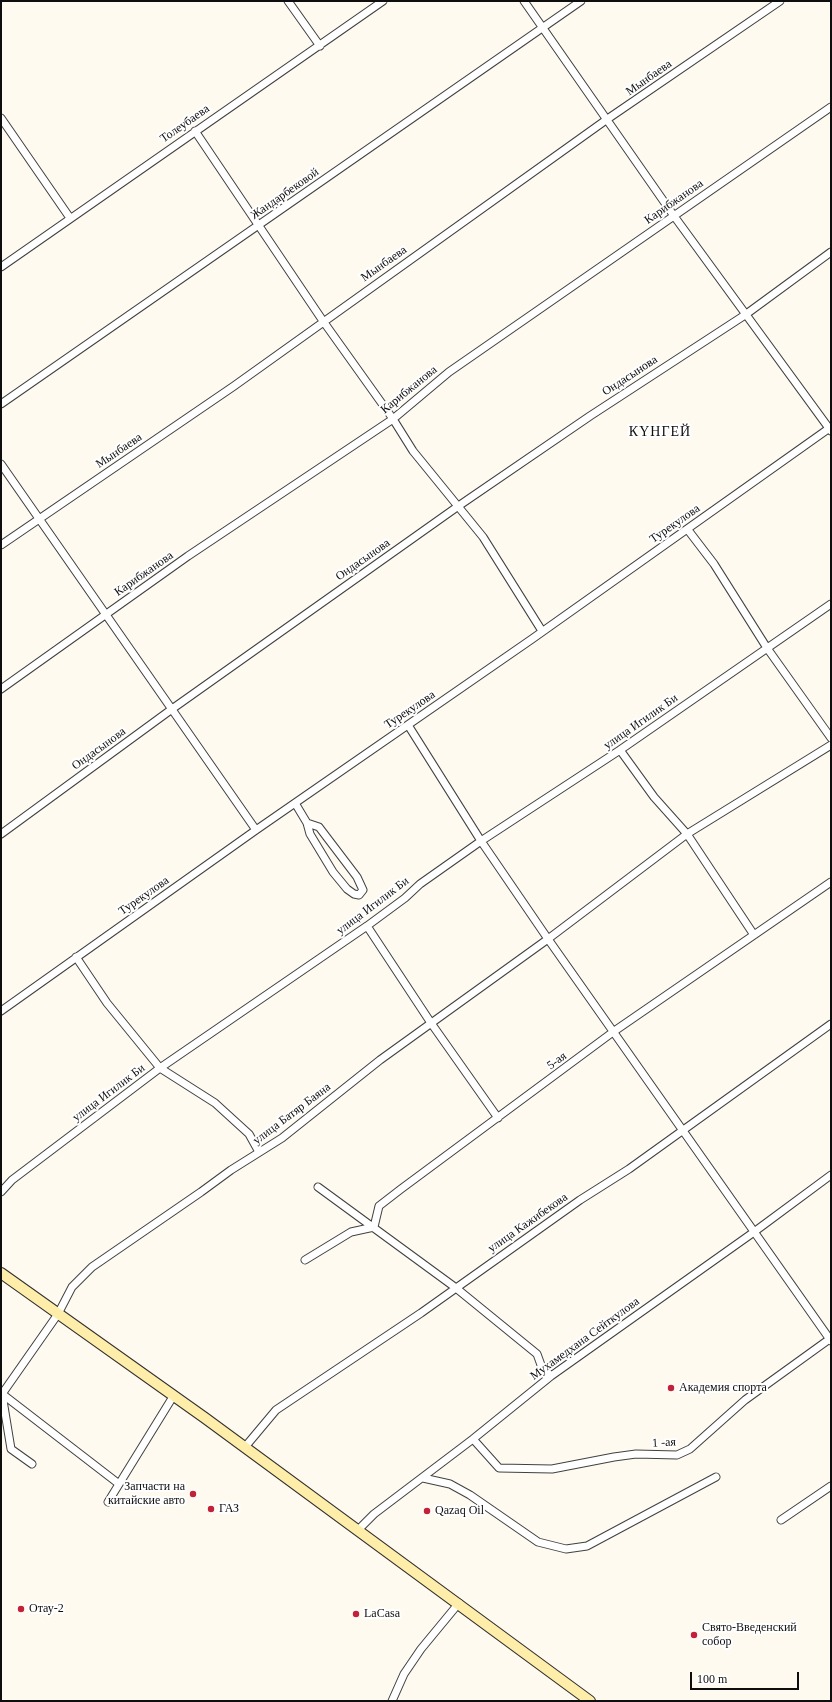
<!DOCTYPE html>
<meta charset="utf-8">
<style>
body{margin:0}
#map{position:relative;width:832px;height:1702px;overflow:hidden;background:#fffaef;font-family:Georgia,serif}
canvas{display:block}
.frame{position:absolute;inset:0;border:2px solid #0e0e0e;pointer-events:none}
.scale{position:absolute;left:690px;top:1672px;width:109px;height:18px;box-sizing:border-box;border:2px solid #0e0e0e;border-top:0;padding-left:5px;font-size:12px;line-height:14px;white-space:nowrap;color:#0e0e0e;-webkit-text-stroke:3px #fff;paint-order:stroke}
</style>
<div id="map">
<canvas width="832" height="1702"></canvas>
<div class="frame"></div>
<div class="scale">100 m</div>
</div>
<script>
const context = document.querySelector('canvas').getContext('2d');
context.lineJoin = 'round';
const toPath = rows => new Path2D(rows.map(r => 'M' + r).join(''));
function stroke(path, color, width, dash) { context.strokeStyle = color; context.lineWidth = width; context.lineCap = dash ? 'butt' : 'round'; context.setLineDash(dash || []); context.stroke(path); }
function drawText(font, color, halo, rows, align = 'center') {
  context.font = font + ' Georgia,serif'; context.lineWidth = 4; context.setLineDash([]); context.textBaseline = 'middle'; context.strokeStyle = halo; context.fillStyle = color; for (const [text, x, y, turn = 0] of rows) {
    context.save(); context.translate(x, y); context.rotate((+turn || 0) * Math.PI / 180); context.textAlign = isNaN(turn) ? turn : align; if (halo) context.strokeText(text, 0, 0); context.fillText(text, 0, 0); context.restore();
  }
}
const street = toPath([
 [288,1,320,46],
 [524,1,674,216,831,431],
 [1,118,70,218],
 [195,131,323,321,393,419,413,451,483,537,542,631],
 [1,267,383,1],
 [1,404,581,1],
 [1,464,256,830],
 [688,530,714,564,767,648,831,738],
 [1,545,234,386,606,120,780,1],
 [1,689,188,556,393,419,449,372,831,107],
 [408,725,481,841,548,939,831,1341],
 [620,750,654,797,687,834,754,935],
 [295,803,307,823,310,834,333,872,347,889,354,894,359,895,363,890,357,877,319,827,307,823],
 [1,834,172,709,457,507,590,416,745,315,831,252],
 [367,926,431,1023,498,1118],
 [76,957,107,1003,160,1068,215,1103,249,1134,259,1152],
 [1,1011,256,830,532,639,831,427],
 [318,1187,456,1288,537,1354,541,1365,551,1376],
 [1,1192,12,1180,160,1068,367,926,405,898,420,884,481,841,620,750,831,604],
 [305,1260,351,1232,374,1227,379,1206,401,1189,613,1032,831,882],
 [1,1393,119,1484],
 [473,1439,499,1468,552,1469,614,1457,636,1454,677,1455,690,1449,745,1400,831,1338],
 [245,1447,276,1410,421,1313,580,1200,629,1169,831,1024],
 [32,1464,11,1449,2,1394,58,1314,72,1287,92,1267,201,1192,231,1170,282,1138,380,1060,548,939,687,834,831,745],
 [423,1478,450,1484,470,1495,538,1542,566,1549,587,1546,716,1477],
 [108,1502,174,1395],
 [781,1520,831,1486],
 [358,1530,374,1514,473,1439,551,1376,754,1232,831,1175],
 [392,1701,404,1674,421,1649,459,1603]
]);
const secondary = toPath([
 [1,1273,205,1418,590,1701]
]);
stroke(street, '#414141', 9);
stroke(secondary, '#303030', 12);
stroke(street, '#fff', 7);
stroke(secondary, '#fea', 10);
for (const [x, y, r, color] of [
 [671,1388,4,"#c22237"],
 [193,1494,4,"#c22237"],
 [211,1509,4,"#c22237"],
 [427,1511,4,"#c22237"],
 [21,1609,4,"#c22237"],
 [356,1614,4,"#c22237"],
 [694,1635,4,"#c22237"]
]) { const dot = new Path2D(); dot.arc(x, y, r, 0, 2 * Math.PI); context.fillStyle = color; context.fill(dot); stroke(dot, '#fff', 1.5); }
drawText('12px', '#0e0e0e', '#fff', [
 ["Мынбаева",649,78,-35],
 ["Толеубаева",185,124,-35],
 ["Жандарбековой",285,194,-35],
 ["Карибжанова",674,202,-35],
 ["Мынбаева",384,264,-35],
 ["Ондасынова",630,376,-33],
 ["Карибжанова",409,390,-39],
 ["Мынбаева",119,451,-34],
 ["Турекулова",675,524,-35],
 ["Ондасынова",363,560,-35],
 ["Карибжанова",144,574,-35],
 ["Турекулова",410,710,-34],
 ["улица Игилик Би",641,722,-35],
 ["Ондасынова",99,749,-36],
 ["Турекулова",144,896,-35],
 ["улица Игилик Би",373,906,-37],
 ["5-ая",557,1061,-36],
 ["улица Игилик Би",109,1093,-37],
 ["улица Батяр Баяна",292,1114,-37],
 ["улица Кажибекова",528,1223,-35],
 ["Мухамедхана Сейткулова",585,1339,-36],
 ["1 -ая",664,1443,-3]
]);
drawText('12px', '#0e0e0e', '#fff', [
 ["Академия спорта",679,1388],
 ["Запчасти на",185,1487,"right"],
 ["китайские авто",185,1501,"right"],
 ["ГАЗ",219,1509],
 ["Qazaq Oil",435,1511],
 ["Отау-2",29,1609],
 ["LaCasa",364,1614],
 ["Свято-Введенский",702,1628],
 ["собор",702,1642]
], 'left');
context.letterSpacing = '1px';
drawText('14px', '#0e0e0e', '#fff', [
 ["КҮНГЕЙ",660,432]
]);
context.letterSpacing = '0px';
</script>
